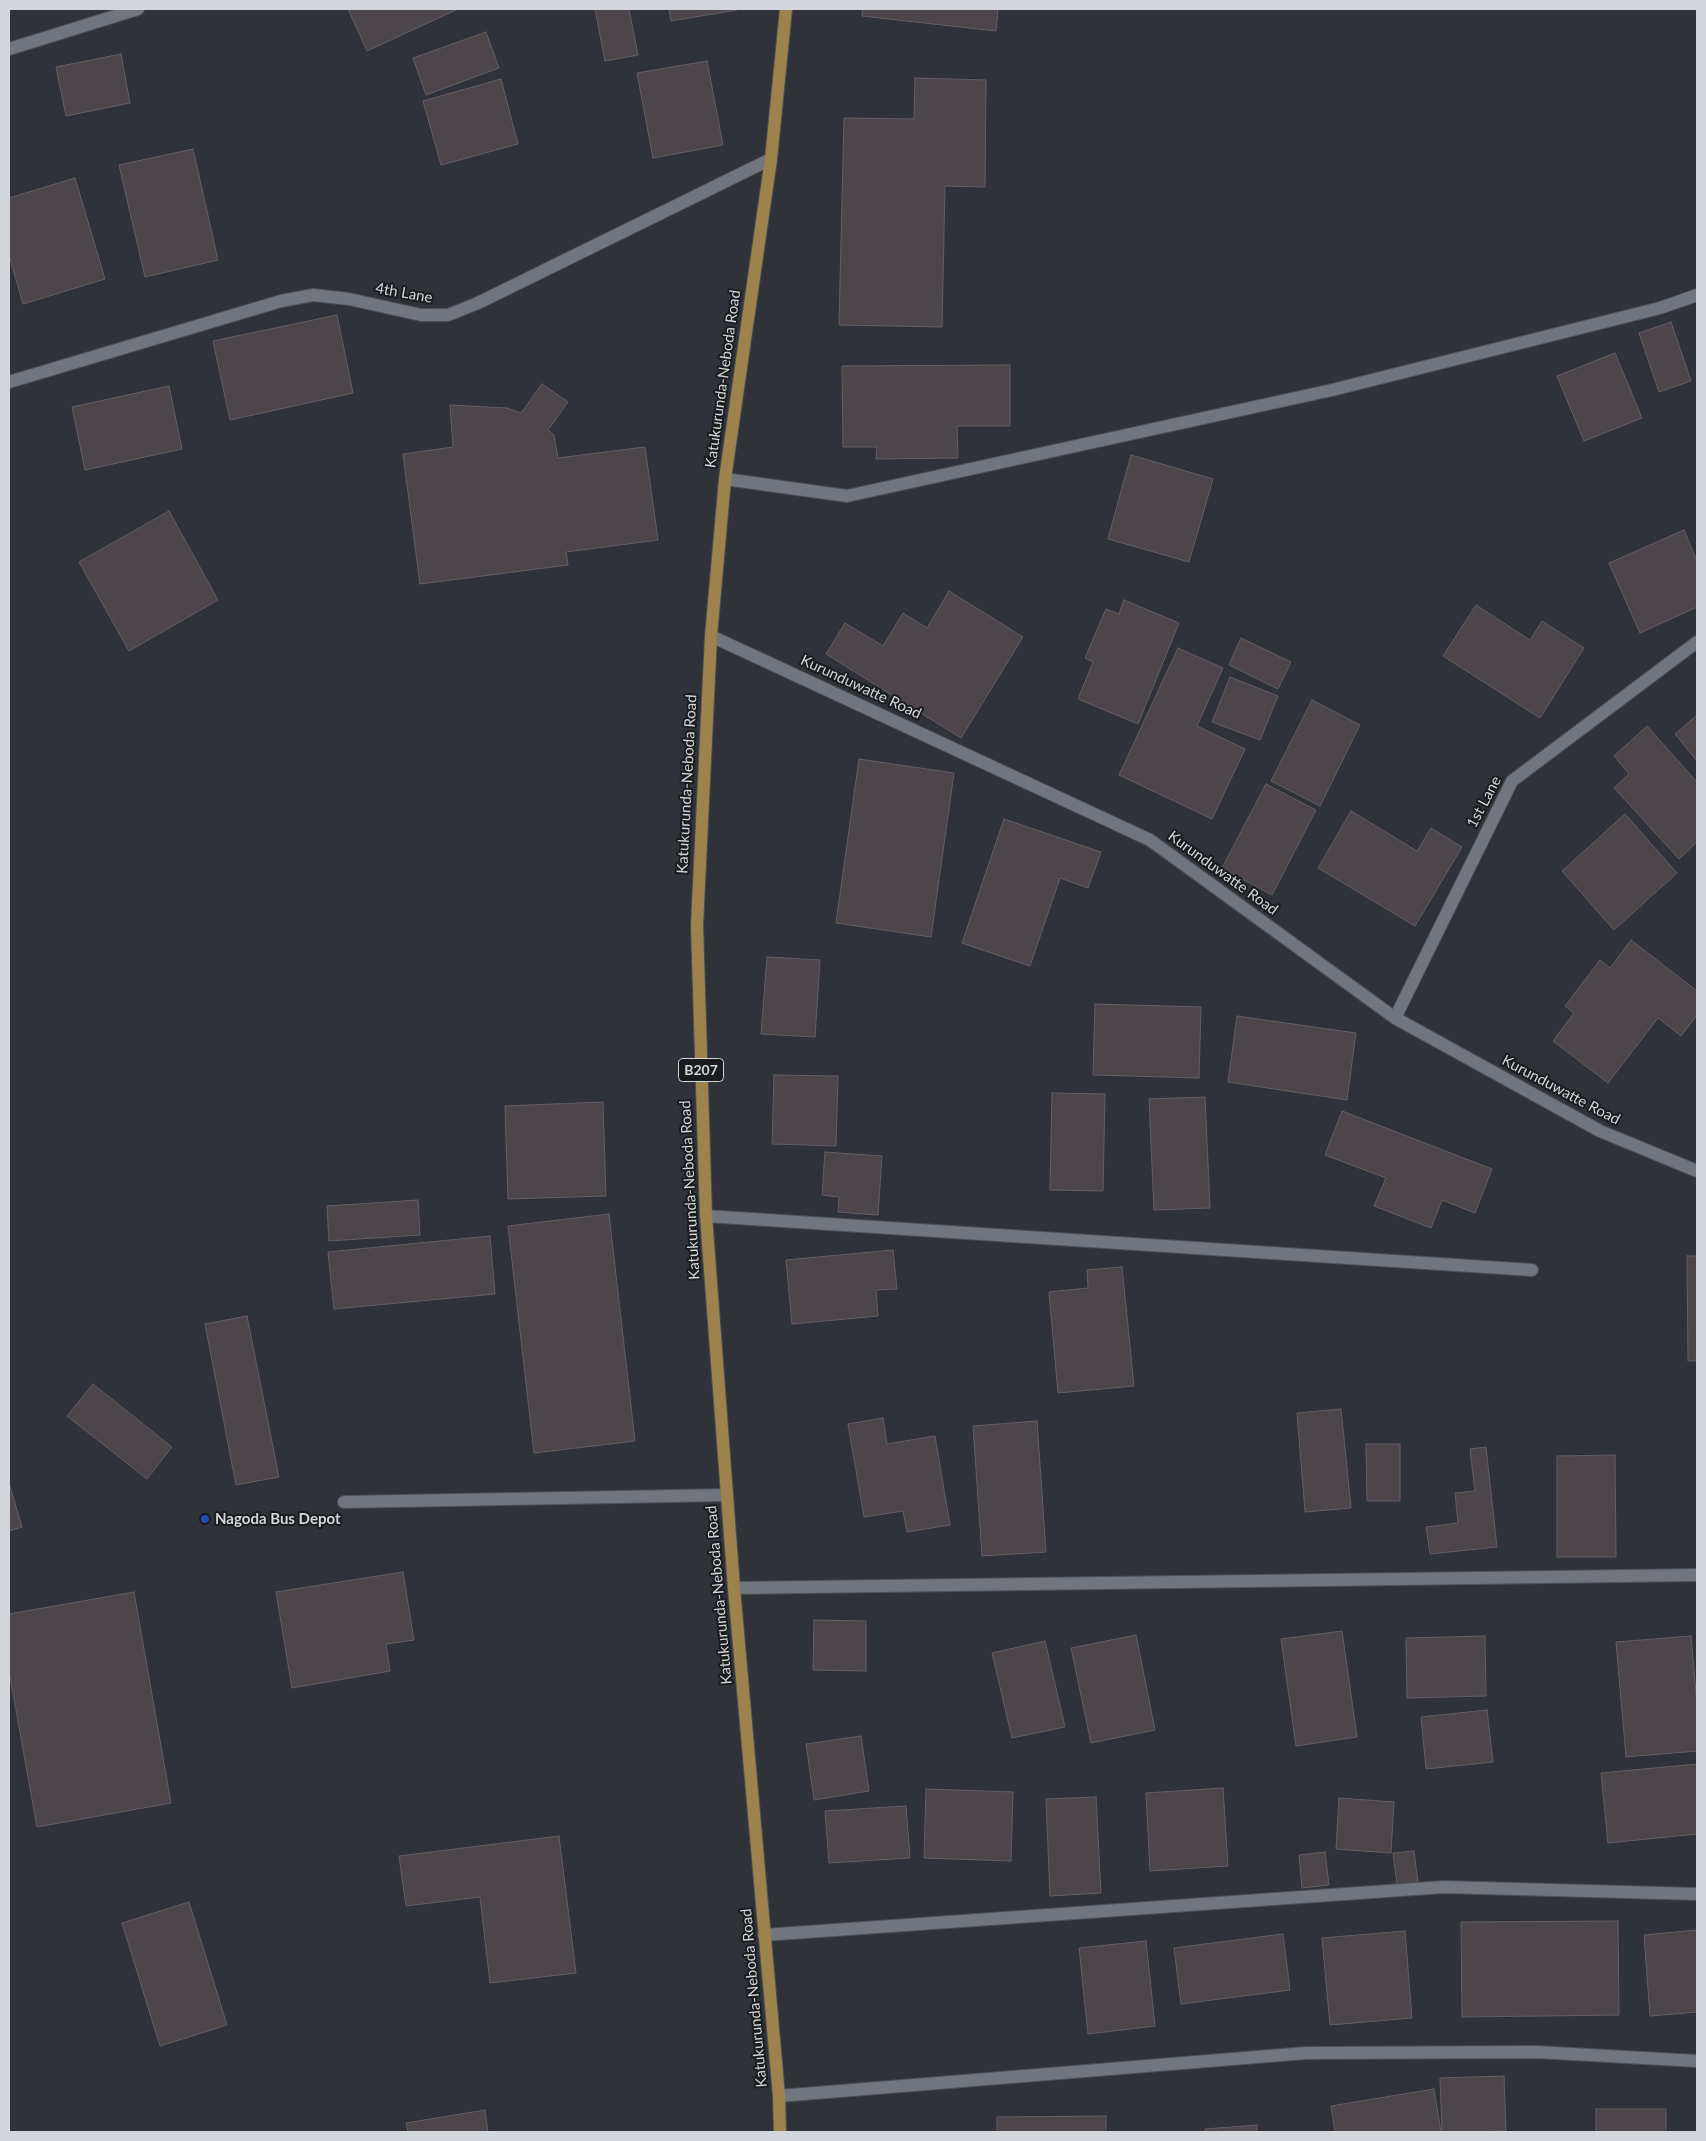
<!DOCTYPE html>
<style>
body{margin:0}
#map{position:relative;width:1706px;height:2141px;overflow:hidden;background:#2f3339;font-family:Lato,sans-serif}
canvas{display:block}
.frame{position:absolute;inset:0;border:10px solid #d3d6da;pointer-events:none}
</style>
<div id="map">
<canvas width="1706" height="2141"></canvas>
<div class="frame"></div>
</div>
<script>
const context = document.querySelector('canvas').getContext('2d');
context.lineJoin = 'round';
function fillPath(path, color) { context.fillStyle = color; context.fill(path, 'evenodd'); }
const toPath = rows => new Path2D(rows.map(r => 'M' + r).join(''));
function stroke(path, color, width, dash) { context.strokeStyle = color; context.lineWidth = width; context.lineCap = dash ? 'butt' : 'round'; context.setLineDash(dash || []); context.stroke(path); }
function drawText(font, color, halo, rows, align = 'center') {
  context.font = font + ' Lato,sans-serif'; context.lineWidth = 4; context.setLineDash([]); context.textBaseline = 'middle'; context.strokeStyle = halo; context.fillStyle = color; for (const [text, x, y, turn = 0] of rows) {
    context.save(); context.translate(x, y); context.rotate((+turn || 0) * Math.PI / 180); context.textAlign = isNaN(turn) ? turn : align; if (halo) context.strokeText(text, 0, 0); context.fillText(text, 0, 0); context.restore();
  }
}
const building = toPath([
 [348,9,458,9,367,51,348,9],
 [595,9,629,9,638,55,605,61,595,9],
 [669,9,737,9,737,10,671,21,669,9],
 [863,9,998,9,996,31,862,16,863,9],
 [486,32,499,68,426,95,413,58,486,32],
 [121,54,130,103,66,116,56,67,121,54],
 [707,61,723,145,653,158,637,73,707,61],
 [915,78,986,80,985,187,945,186,942,327,839,325,844,118,914,119,915,78],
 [501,79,518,144,441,165,423,101,501,79],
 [193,149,218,260,145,277,119,165,193,149],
 [75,178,105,279,23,304,9,255,9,198,75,178],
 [337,315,353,393,230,420,213,341,337,315],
 [1671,322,1691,381,1659,392,1639,333,1671,322],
 [1615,353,1642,418,1584,441,1557,376,1615,353],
 [1010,365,1010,426,957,426,958,458,876,459,877,447,843,447,842,366,1010,365],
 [542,384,568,402,548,430,554,435,558,458,645,447,658,540,566,552,568,565,420,584,403,454,453,447,450,405,507,408,521,413,542,384],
 [169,386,182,449,85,470,72,407,169,386],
 [1131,455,1213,479,1189,562,1108,539,1131,455],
 [169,511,218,600,129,651,79,562,169,511],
 [1684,530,1697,561,1697,607,1640,633,1609,563,1684,530],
 [949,591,1023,637,961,738,826,654,845,623,883,646,903,613,927,628,949,591],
 [1124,600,1179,623,1138,724,1078,699,1093,662,1085,658,1106,609,1119,614,1124,600],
 [1476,605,1530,640,1542,621,1584,648,1540,718,1443,656,1476,605],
 [1241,638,1291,662,1278,689,1229,665,1241,638],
 [1178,648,1223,668,1197,726,1245,749,1212,819,1119,775,1178,648],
 [1230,677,1278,696,1260,740,1212,722,1230,677],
 [1312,700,1360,725,1320,806,1271,781,1312,700],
 [1697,715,1697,761,1675,734,1697,715],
 [1647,726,1697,782,1697,842,1679,859,1614,788,1629,774,1614,756,1647,726],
 [859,759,954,773,931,937,836,923,859,759],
 [1266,784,1316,810,1272,895,1222,868,1266,784],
 [1351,811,1417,851,1431,828,1462,847,1415,926,1318,868,1351,811],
 [1625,814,1677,873,1614,930,1562,871,1625,814],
 [1004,819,1101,852,1088,888,1060,878,1030,966,962,943,1004,819],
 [1631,940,1697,991,1697,1015,1681,1036,1658,1018,1608,1083,1553,1041,1574,1013,1565,1006,1600,960,1610,968,1631,940],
 [767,957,820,960,815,1037,761,1034,767,957],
 [1095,1004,1201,1007,1199,1078,1093,1075,1095,1004],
 [1237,1016,1356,1033,1347,1100,1228,1082,1237,1016],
 [774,1075,838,1076,836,1146,772,1144,774,1075],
 [1052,1093,1105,1094,1103,1191,1050,1190,1052,1093],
 [1205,1097,1210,1208,1154,1210,1149,1099,1205,1097],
 [603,1102,606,1196,508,1199,505,1106,603,1102],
 [1342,1111,1492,1169,1475,1213,1442,1200,1431,1228,1374,1206,1386,1178,1325,1155,1342,1111],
 [825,1152,882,1156,878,1215,838,1212,839,1197,822,1195,825,1152],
 [418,1200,420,1235,329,1241,327,1206,418,1200],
 [609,1214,635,1441,534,1453,508,1226,609,1214],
 [490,1236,495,1294,334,1309,328,1252,490,1236],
 [893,1250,897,1289,876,1290,878,1316,792,1324,786,1260,893,1250],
 [1687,1256,1697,1256,1697,1361,1688,1361,1687,1256],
 [1122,1267,1134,1386,1058,1393,1049,1292,1088,1288,1087,1270,1122,1267],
 [247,1316,279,1477,236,1485,205,1324,247,1316],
 [93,1384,172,1447,147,1479,67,1416,93,1384],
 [1341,1409,1351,1508,1305,1512,1297,1413,1341,1409],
 [883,1418,887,1444,935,1436,950,1525,907,1532,903,1511,864,1517,848,1424,883,1418],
 [1037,1421,1046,1552,982,1556,973,1426,1037,1421],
 [1366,1444,1400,1444,1400,1501,1367,1501,1366,1444],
 [1486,1447,1497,1547,1430,1554,1426,1527,1458,1523,1455,1493,1475,1491,1470,1449,1486,1447],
 [1615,1455,1616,1557,1557,1557,1557,1456,1615,1455],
 [9,1483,22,1527,9,1531,9,1483],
 [403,1572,414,1640,386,1644,390,1671,292,1688,276,1592,403,1572],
 [134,1592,171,1803,37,1827,9,1671,9,1614,134,1592],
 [814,1620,866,1621,866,1671,813,1670,814,1620],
 [1342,1631,1357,1737,1296,1746,1281,1639,1342,1631],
 [1136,1635,1155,1730,1091,1743,1071,1648,1136,1635],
 [1485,1636,1486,1696,1407,1698,1406,1638,1485,1636],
 [1691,1636,1697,1704,1697,1751,1626,1757,1616,1642,1691,1636],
 [1045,1641,1065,1727,1012,1738,992,1653,1045,1641],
 [1487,1710,1493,1762,1426,1769,1421,1717,1487,1710],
 [861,1736,869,1791,814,1800,806,1744,861,1736],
 [1697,1764,1697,1834,1608,1843,1601,1773,1697,1764],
 [1223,1788,1228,1866,1150,1871,1146,1793,1223,1788],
 [926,1789,1013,1792,1011,1861,924,1858,926,1789],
 [1096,1797,1101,1893,1050,1896,1046,1799,1096,1797],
 [1339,1798,1394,1802,1391,1853,1336,1849,1339,1798],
 [906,1806,910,1858,829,1863,825,1811,906,1806],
 [559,1836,576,1973,490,1983,480,1897,406,1906,399,1856,559,1836],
 [1414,1851,1418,1882,1397,1885,1393,1853,1414,1851],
 [1325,1852,1329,1885,1302,1888,1299,1855,1325,1852],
 [189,1902,227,2025,160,2046,122,1923,189,1902],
 [1618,1921,1619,2015,1462,2017,1461,1922,1618,1921],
 [1697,1930,1697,2012,1650,2016,1644,1935,1697,1930],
 [1405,1931,1412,2018,1330,2025,1322,1938,1405,1931],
 [1283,1934,1290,1990,1181,2004,1174,1948,1283,1934],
 [1146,1941,1155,2026,1088,2034,1079,1948,1146,1941],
 [1504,2076,1506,2131,1442,2132,1440,2078,1504,2076],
 [1434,2089,1441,2132,1335,2132,1331,2106,1434,2089],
 [1596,2109,1666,2109,1666,2132,1596,2132,1596,2109],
 [485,2110,488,2132,408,2132,406,2123,485,2110],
 [1106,2116,1106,2132,997,2132,997,2117,1106,2116],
 [1257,2125,1257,2132,1205,2132,1205,2129,1257,2125]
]);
fillPath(building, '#4c464b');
stroke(building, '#655f64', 1);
const lane = toPath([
 [344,1502,727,1495]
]);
const street = toPath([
 [9,49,138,9],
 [9,382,281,301,313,295,349,299,421,315,448,315,478,303,771,159],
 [725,479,847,496,1332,390,1660,308,1697,295],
 [711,636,1150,840,1395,1018,1600,1131,1697,1171],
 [1395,1018,1512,781,1697,642],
 [706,1216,1532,1270],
 [734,1588,1697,1575],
 [764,1935,1444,1887,1697,1894],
 [779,2096,1306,2053,1536,2052,1697,2061]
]);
const primary = toPath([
 [780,2132,779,2096,734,1588,706,1216,697,925,711,636,725,479,771,159,786,9]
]);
stroke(lane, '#4c4f54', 14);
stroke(street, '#4c4f54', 14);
stroke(primary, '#4c4f54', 14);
stroke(lane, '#71767e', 12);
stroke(street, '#71767e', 12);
stroke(primary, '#9d834b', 12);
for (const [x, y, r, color] of [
 [205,1519,5,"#1a4fb4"]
]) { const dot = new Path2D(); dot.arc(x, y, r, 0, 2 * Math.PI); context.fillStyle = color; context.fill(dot); stroke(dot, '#191b1d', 2); }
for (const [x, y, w] of [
 [701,1070,45]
]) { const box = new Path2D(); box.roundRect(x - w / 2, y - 11.5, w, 23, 4); context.fillStyle = '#191b1d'; context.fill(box); stroke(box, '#d3d6da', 1); }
drawText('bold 14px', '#d3d6da', null, [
 ["B207",701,1070]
]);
drawText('15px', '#d3d6da', '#191b1d', [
 ["4th Lane",404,293,10],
 ["Katukurunda-Neboda Road",723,379,-82],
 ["Kurunduwatte Road",861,687,25],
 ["Katukurunda-Neboda Road",687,784,-87],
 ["1st Lane",1484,802,-62],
 ["Kurunduwatte Road",1223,873,36],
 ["Kurunduwatte Road",1561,1090,28],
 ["Katukurunda-Neboda Road",690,1190,-93],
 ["Katukurunda-Neboda Road",719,1595,-95],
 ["Katukurunda-Neboda Road",754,1998,-95]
]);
drawText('bold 15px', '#d3d6da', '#191b1d', [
 ["Nagoda Bus Depot",215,1519]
], 'left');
</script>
